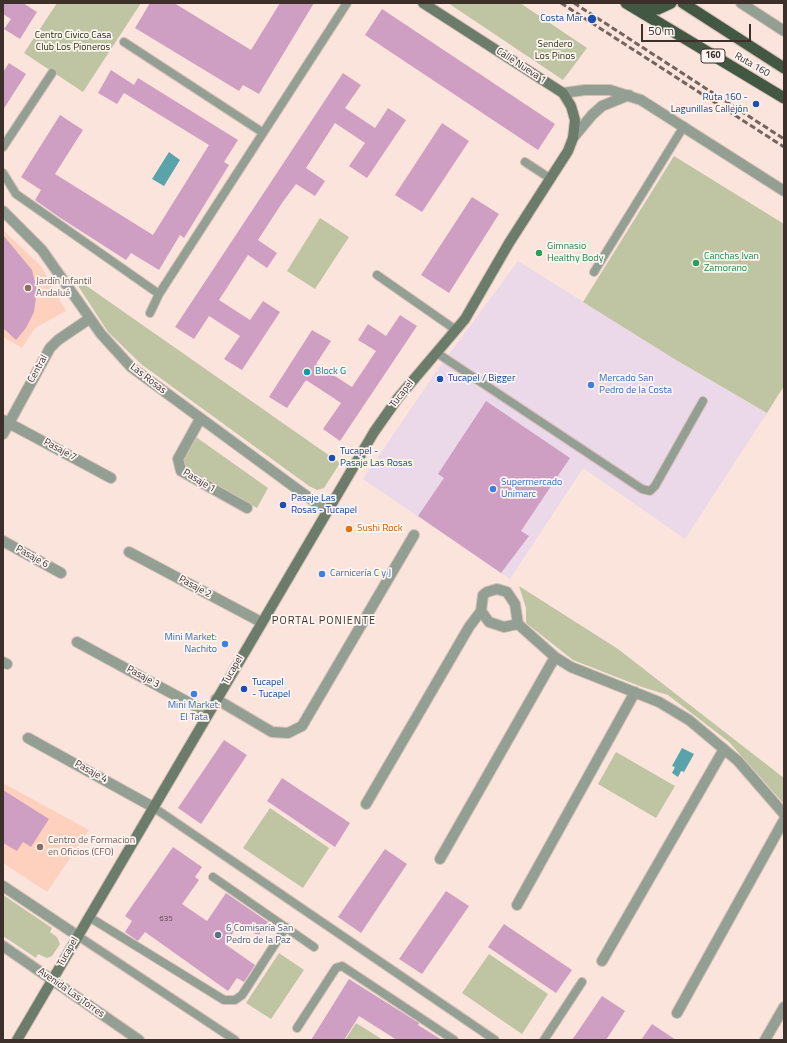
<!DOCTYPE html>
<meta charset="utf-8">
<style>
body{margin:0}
#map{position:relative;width:787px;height:1043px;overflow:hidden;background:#fbe4db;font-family:"Titillium Web",sans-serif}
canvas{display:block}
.frame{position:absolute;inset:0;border:4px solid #3d2f29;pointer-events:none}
.scale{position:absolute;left:641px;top:24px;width:110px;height:18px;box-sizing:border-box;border:2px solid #3d2f29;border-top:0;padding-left:5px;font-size:12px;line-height:14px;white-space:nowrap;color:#3d2f29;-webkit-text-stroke:3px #fcf5f2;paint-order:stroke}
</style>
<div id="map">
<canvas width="787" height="1043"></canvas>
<div class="frame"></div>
<div class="scale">50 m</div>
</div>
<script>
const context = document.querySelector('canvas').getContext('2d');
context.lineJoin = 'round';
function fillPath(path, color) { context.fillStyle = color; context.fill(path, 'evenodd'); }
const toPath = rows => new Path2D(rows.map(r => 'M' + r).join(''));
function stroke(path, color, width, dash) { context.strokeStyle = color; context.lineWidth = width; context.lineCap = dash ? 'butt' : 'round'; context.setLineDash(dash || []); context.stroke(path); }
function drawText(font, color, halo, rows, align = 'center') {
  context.font = font + ' "Titillium Web",sans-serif'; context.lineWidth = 3.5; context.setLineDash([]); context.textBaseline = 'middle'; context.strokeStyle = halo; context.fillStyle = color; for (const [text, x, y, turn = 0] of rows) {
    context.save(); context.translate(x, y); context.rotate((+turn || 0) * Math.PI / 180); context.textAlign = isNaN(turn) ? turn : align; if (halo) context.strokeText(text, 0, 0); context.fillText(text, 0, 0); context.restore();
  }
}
fillPath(toPath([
 [518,261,676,360,767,413,685,539,583,468,510,579,363,479,438,369]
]), '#ebd9ea');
fillPath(toPath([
 [3,230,41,266,66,311,35,328,22,348,3,337],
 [3,783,89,830,47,892,3,863]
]), '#fed1bf');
fillPath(toPath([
 [57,3,141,3,83,92,24,53],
 [448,3,520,3,587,48,563,80],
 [674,156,784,224,784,386,767,413,676,360,583,302],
 [320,218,349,237,315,289,287,271],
 [71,275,340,463,324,488,317,490,309,486,141,364,108,332],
 [196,437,268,488,257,508,185,470,182,458],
 [519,586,618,649,784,778,784,804,729,742,668,695,642,687,573,660,526,623,526,608],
 [616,752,675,786,656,818,598,784],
 [270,808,329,848,303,888,243,848],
 [3,895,52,928,50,932,57,937,60,944,52,956,47,958,38,954,36,958,3,936],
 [279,953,304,970,271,1019,246,1003],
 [489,954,548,994,522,1034,462,993],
 [356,1023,383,1040,345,1040]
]), '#bfc5a2');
fillPath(toPath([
 [169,152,180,160,164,186,152,179],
 [682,748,694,754,684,772,681,771,678,777,672,773,675,767,672,766]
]), '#5aa3ab');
fillPath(toPath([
 [3,3,23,3,37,12,20,39,4,29,11,19,3,14],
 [150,3,174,3,251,50,280,3,314,3,259,94,243,85,239,91,135,28],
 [382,9,555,124,538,150,365,35],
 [9,63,26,74,3,110,3,72],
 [111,70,134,85,138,78,238,140,224,162,229,165,184,238,180,235,159,270,131,253,126,260,59,217,35,200,41,190,21,177,60,115,83,130,55,174,153,235,209,145,124,93,117,104,98,93],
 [343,73,361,85,345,108,375,128,388,108,406,120,367,178,349,166,365,143,335,123,306,168,325,181,315,196,296,184,282,203,258,240,277,253,267,268,248,255,219,300,250,320,263,301,280,312,242,370,224,359,240,336,209,316,194,339,175,327],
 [442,123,469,141,422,212,395,195],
 [472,197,499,214,449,293,421,275],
 [3,235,32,270,37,290,34,312,26,328,16,340,3,328],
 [400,315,417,326,340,441,323,429,341,403,306,380,287,408,269,397,312,330,331,341,316,364,352,387,376,351,358,340,368,324,386,336],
 [486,401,570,458,521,531,529,536,501,573,418,516,444,478,438,474],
 [224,740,247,755,201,824,178,808],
 [282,778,350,823,335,847,267,801],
 [3,790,49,819,31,847,23,842,17,851,3,843],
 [173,847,202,867,195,877,199,880,182,904,207,921,226,893,268,922,258,936,240,923,225,944,255,965,244,982,237,978,228,991,145,932,138,941,125,932,132,921,125,916],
 [385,849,407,864,361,933,338,917],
 [446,891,469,906,422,974,399,959],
 [504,924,572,970,556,993,488,947],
 [349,979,419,1023,418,1025,442,1040,397,1040,359,1016,344,1040,311,1040],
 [602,996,625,1011,606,1040,572,1040],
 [652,1024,676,1040,641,1040]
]), '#cf9fc3');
const service = toPath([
 [124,42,262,132],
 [3,147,52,73],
 [525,162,551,179],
 [3,173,16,194,159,294],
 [594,272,684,126],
 [377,275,456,330],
 [150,313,159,294,347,3],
 [437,353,642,489,650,491,655,486,703,401],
 [153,807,495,1040],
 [213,877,314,947],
 [89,917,224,1000,235,1000,242,995,286,927],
 [78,936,235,1040],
 [297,1028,336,968,342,966,454,1040],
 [544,1040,582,982]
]);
const minor = toPath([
 [741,3,784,31],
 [3,211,42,250,101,334,131,367,327,511],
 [200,419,178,459,181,471,247,508],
 [3,420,111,478],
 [3,434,50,348,58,340,89,319],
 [3,541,61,573],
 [129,552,261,622],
 [518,624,504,627,489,622,481,611,483,595,487,592,497,589,507,592,515,604,518,624,555,657,571,667,659,702,689,720,738,761,784,814],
 [77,642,208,713],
 [3,662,7,664],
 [216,699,272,732,288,733,302,726,414,535],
 [28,738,153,807],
 [366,804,469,627,481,611],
 [440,859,555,657],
 [3,886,78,936],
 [517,905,635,692],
 [3,946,139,1040],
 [602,961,724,749],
 [677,1013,784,820],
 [765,1040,784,1007]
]);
const tertiary = toPath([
 [563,93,585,90,610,90,641,100,784,191],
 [573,138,592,115,602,106,629,95]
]);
const secondary = toPath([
 [17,1040,374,432,398,398,465,319,509,243,568,151,573,138,575,120,571,106,563,93,423,3]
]);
const trunk = toPath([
 [626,3,784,98],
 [683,3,784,68],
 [637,9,658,9,671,3]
]);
stroke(service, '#d5c0b7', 10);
stroke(minor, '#d5c0b7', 12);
stroke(tertiary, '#d5c0b7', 12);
stroke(secondary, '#d5c0b7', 12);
stroke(trunk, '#d5c0b7', 13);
stroke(service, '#949f94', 8);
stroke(minor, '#949f94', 10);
stroke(tertiary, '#949f94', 10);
stroke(secondary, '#6c7c6b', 10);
stroke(trunk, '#435842', 11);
stroke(toPath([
 [561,3,784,147],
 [574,3,784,139]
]), '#74645d', 3, [6, 3]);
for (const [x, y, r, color] of [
 [592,19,5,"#1a4fb4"],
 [756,104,4,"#1a4fb4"],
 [539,253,4,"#2e9e5b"],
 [696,263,4,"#2e9e5b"],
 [28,288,4,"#8d6e63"],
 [307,372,4,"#0f9aa8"],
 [440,379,4,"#1a4fb4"],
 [591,385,4,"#3f7fe0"],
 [332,458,4,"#1a4fb4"],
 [493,489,4,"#3f7fe0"],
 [283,505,4,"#1a4fb4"],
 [349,529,4,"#e8710a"],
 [322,574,4,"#3f7fe0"],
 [225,644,4,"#3f7fe0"],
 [244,689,4,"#1a4fb4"],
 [194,694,4,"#3f7fe0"],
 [40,847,4,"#8d6e63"],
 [218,935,4,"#5c6f8a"]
]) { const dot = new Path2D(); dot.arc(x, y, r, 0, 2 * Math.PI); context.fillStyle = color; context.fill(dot); stroke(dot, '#fcf5f2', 1.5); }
drawText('8px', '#624b50', null, [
 ["635",166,919]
]);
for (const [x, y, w] of [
 [713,56,24]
]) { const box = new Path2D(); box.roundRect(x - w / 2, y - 7, w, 14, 3); context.fillStyle = '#fcf5f2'; context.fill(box); stroke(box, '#3d2f29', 1); }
drawText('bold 9px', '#3d2f29', null, [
 ["160",713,56]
]);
drawText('10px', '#164399', '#fcf5f2', [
 ["Costa Mar",583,19,"right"],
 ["Ruta 160 -",748,98,"right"],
 ["Lagunillas Callejón",748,110,"right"],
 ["Tucapel / Bigger",448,379],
 ["Tucapel -",340,452],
 ["Pasaje Las Rosas",340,464],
 ["Pasaje Las",291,499],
 ["Rosas - Tucapel",291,511],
 ["Tucapel",252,683],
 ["- Tucapel",252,695]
], 'left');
drawText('10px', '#2d3106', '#fcf5f2', [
 ["Centro Civico Casa",73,36],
 ["Club Los Pioneros",73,48],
 ["Sendero",555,45],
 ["Los Pinos",555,57]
]);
drawText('10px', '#3d2f29', '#fcf5f2', [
 ["Ruta 160",752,65,30],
 ["Calle Nueva 1",521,66,33],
 ["Central",38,369,-61],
 ["Las Rosas",148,379,38],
 ["Tucapel",402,394,-52],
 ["Pasaje 7",60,450,28],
 ["Pasaje 1",199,481,31],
 ["Pasaje 6",32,557,29],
 ["Pasaje 2",195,587,28],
 ["Tucapel",233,670,-60],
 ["Pasaje 3",143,677,28],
 ["Pasaje 4",91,772,29],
 ["Tucapel",68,952,-60],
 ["Avenida Las Torres",71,993,35]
]);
drawText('10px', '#27864d', '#fcf5f2', [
 ["Gimnasio",547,247],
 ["Healthy Body",547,259],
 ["Canchas Ivan",704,257],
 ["Zamorano",704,269]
], 'left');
drawText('10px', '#785e54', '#fcf5f2', [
 ["Jardín Infantil",36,282],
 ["Andalué",36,294],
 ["Centro de Formacion",48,841],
 ["en Oficios (CFO)",48,853]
], 'left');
drawText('10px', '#0d838f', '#fcf5f2', [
 ["Block G",315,372]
], 'left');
drawText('10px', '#366cbe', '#fcf5f2', [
 ["Mercado San",599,379],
 ["Pedro de la Costa",599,391],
 ["Supermercado",501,483],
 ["Unimarc",501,495],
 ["Carnicería C y J",330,574],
 ["Mini Market:",217,638,"right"],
 ["Nachito",217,650,"right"],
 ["Mini Market:",194,706,"center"],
 ["El Tata",194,718,"center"]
], 'left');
drawText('10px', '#c56008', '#fcf5f2', [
 ["Sushi Rock",357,529]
], 'left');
drawText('10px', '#4e5e75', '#fcf5f2', [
 ["6 Comisaría San",226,929],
 ["Pedro de la Paz",226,941]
], 'left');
context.letterSpacing = '1px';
drawText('11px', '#3d2f29', '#fcf5f2', [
 ["PORTAL PONIENTE",324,621]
]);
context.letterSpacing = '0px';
</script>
